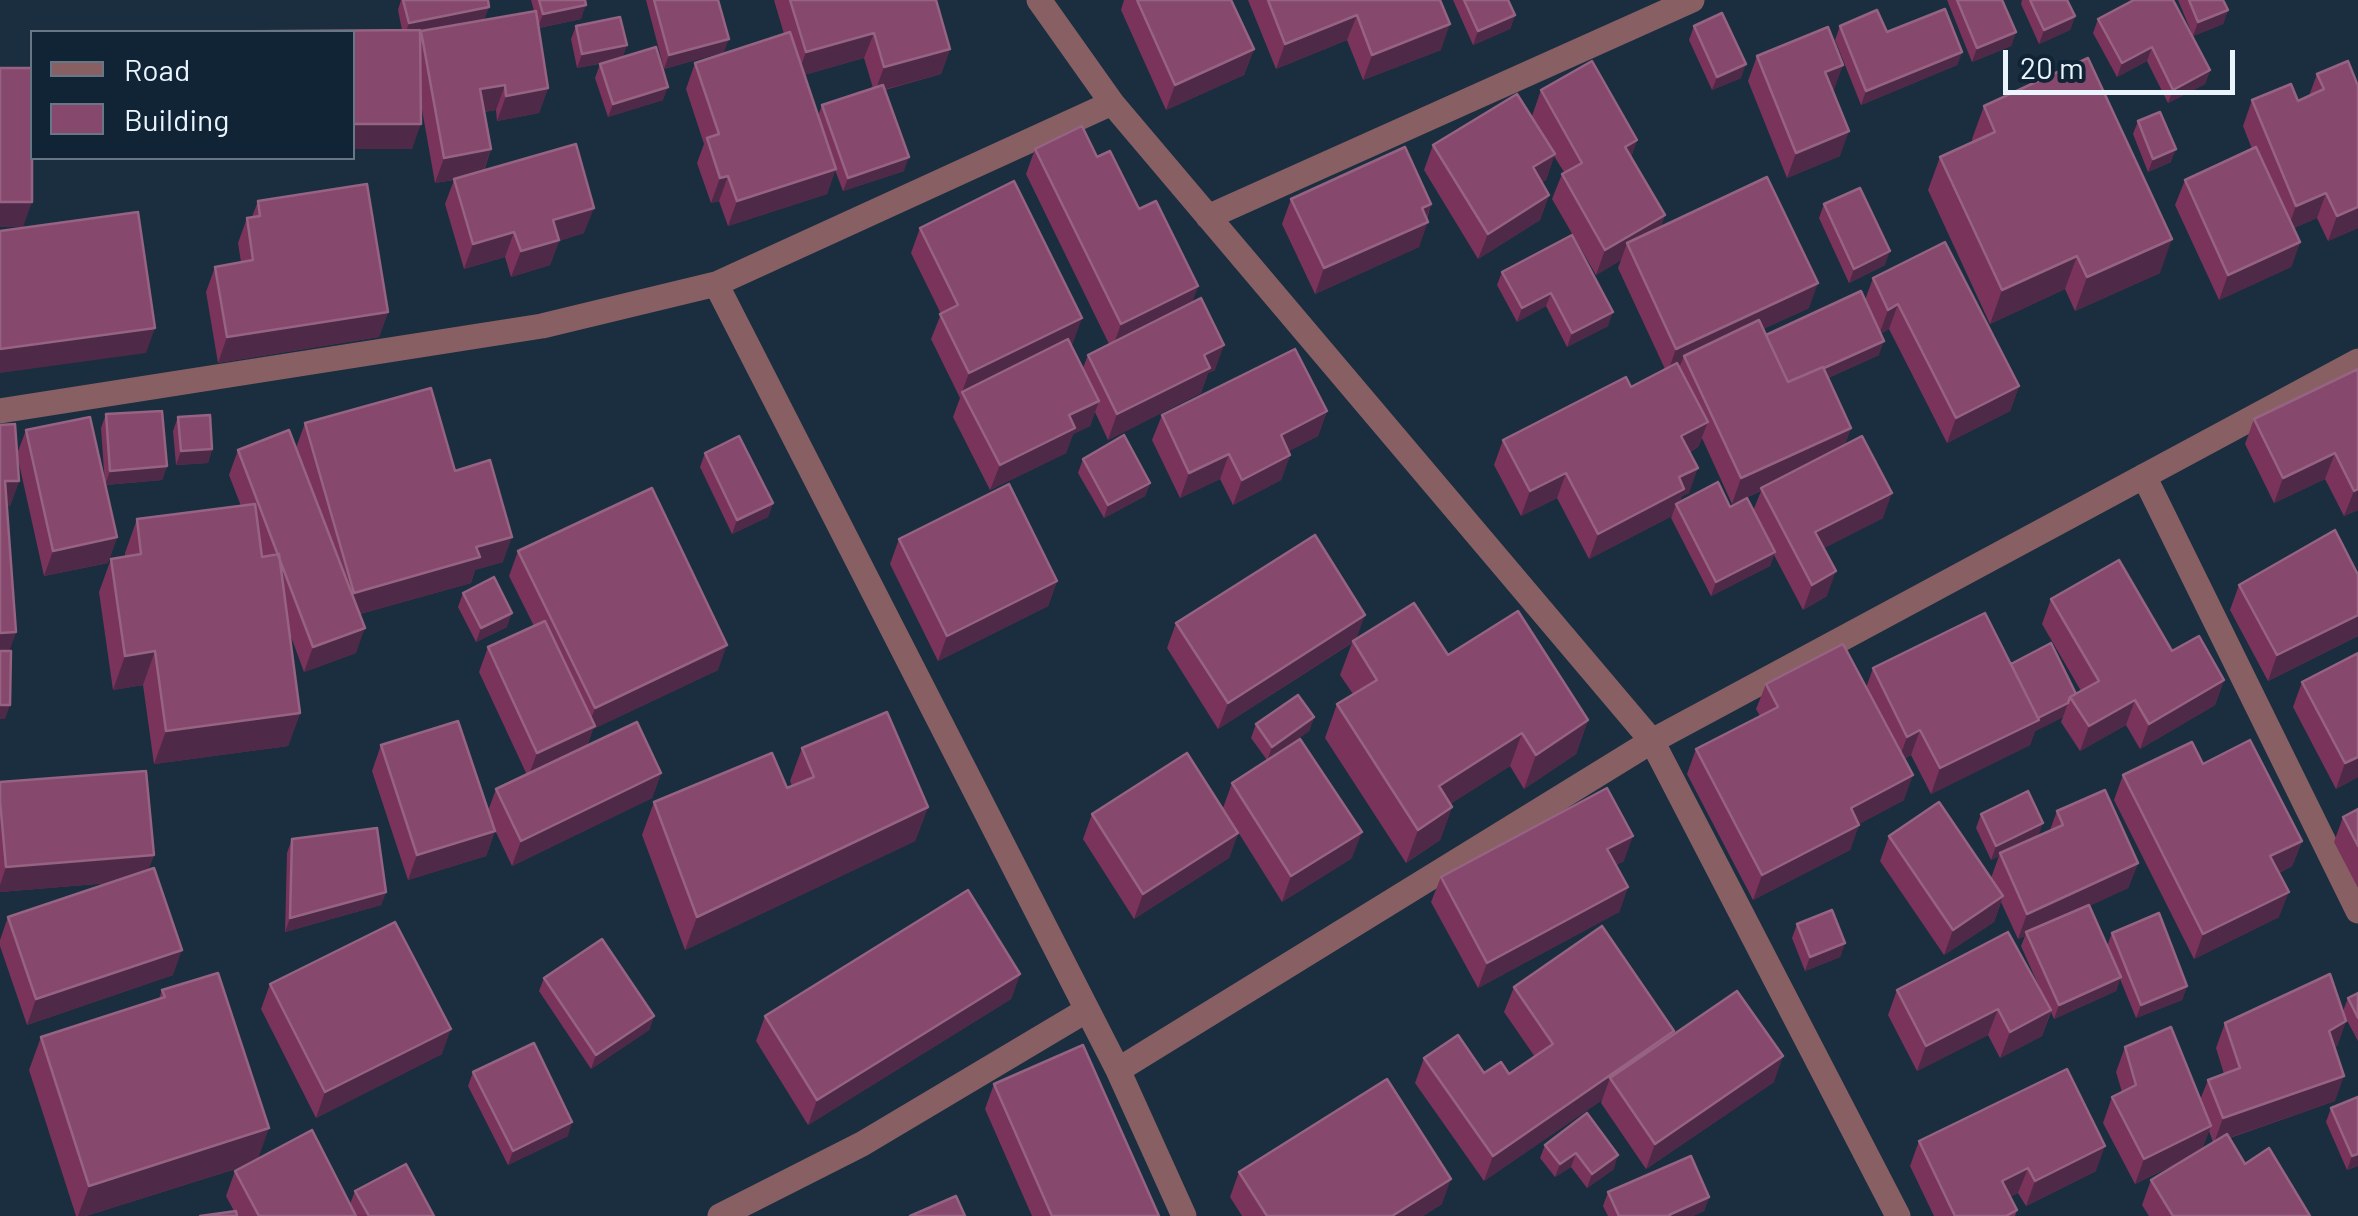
<!DOCTYPE html>
<style>
body{margin:0}
#map{position:relative;width:2358px;height:1216px;overflow:hidden;background:#1a2e40;font-family:Barlow,sans-serif}
canvas{display:block}
.legend{position:absolute;left:30px;top:30px;width:325px;height:130px;box-sizing:border-box;background:#102435;border:2px solid #677785;margin:0;padding:12px 18px;list-style:none;font-size:30px;color:#eaf4fd}
.legend li{display:flex;align-items:center;gap:20px;height:50px}
.legend b{width:50px;border:2px solid #677785}
.scale{position:absolute;left:2003px;top:50px;width:232px;height:45px;box-sizing:border-box;border:5px solid #eaf4fd;border-top:0;padding-left:12px;font-size:30px;line-height:35px;white-space:nowrap;color:#eaf4fd;-webkit-text-stroke:8px #102435;paint-order:stroke}
</style>
<div id="map">
<canvas width="2358" height="1216"></canvas>
<ul class="legend">
<li><b style="height:12px;background:#886064"></b>Road</li>
<li><b style="height:28px;background:#86486c"></b>Building</li>
</ul>
<div class="scale">20 m</div>
</div>
<script>
const context = document.querySelector('canvas').getContext('2d');
context.lineJoin = 'round';
const toPath = rows => new Path2D(rows.map(r => 'M' + r).join(''));
function stroke(path, color, width, dash) { context.strokeStyle = color; context.lineWidth = width; context.lineCap = dash ? 'butt' : 'round'; context.setLineDash(dash || []); context.stroke(path); }
function fillPath(path, color) { context.fillStyle = color; context.fill(path, 'evenodd'); }
stroke(toPath([
 [1039,0,1112,103,1652,741,1898,1216],
 [1208,217,1692,0],
 [716,284,1118,1070,1184,1216],
 [0,411,542,326,716,284,1112,103],
 [2144,476,2358,911],
 [1118,1070,1652,741,2358,361],
 [720,1216,862,1144,1087,1010]
]), '#886064', 25);
fillPath(toPath([
 [401,0,488,0,484,20,534,11,531,0,585,0,581,19,539,28,548,88,539,113,497,121,496,110,484,112,491,149,484,171,584,233,559,241,550,265,511,277,505,257,464,269,445,204,454,180,435,183,421,104,412,149,352,149,352,32,402,30,398,10],
 [646,0,718,0,724,52,664,69],
 [774,0,936,0,950,49,941,74,885,90,904,171,843,191,835,170,827,194,728,226,719,201,711,203,697,163,704,144,686,89,695,63,784,34],
 [864,58,873,88,822,105,818,116,804,75],
 [1124,0,1231,0,1254,49,1244,75,1166,110,1121,10],
 [1248,0,1440,0,1441,50,1363,80,1347,40,1276,69],
 [1453,0,1508,0,1515,15,1510,29,1473,45],
 [1947,0,2002,0,2016,32,2011,46,1972,62],
 [2022,0,2067,0,2075,16,2070,30,2039,44,2021,4],
 [2178,0,2223,0,2228,10,2223,24,2193,36],
 [2098,19,2210,70,2205,84,2168,103,2147,61,2117,77,2093,33],
 [576,26,627,45,622,58,663,100,608,117,595,78,600,64,609,62,577,68,571,39],
 [1694,26,1741,78,1712,90,1689,40],
 [1840,26,1887,32,1962,52,1957,65,1861,105,1835,40],
 [1757,56,1843,65,1832,90,1840,156,1787,178,1748,81],
 [2348,61,2358,228,2328,241,2317,218,2294,228,2300,242,2291,267,2219,300,2175,205,2185,180,2252,149,2243,126,2252,100,2298,101,2309,96,2317,74],
 [1541,90,1637,140,1631,157,1665,215,1660,228,1809,308,1763,329,1766,335,1865,300,1873,278,2019,386,2010,411,1947,443,1889,329,1880,334,1879,355,1828,378,1851,428,1845,444,1883,518,1824,548,1827,596,1803,610,1774,555,1770,566,1711,596,1671,518,1672,516,1589,559,1557,498,1521,516,1494,465,1503,440,1631,387,1665,369,1618,268,1621,260,1596,275,1552,199,1562,174,1564,172,1554,156,1546,180,1542,182,1549,195,1540,220,1478,259,1424,170,1433,145,1532,116],
 [1702,438,1732,504,1761,491,1753,511,1680,502,1682,496,1689,493,1690,452,1698,447],
 [1984,106,2160,273,2075,311,2065,289,1990,324,1928,190,1940,157,1973,142,1972,139],
 [2138,121,2171,162,2148,172,2133,134],
 [1035,149,1097,157,1139,209,1198,286,1192,302,1215,370,1208,373,1201,393,1108,440,1095,412,1090,426,1073,434,1066,453,990,490,953,417,960,398,931,339,941,314,911,253,920,228,1073,343,1071,344,1083,368,1088,355,1109,344,1026,174],
 [1291,199,1431,204,1419,247,1315,294,1282,224],
 [258,201,388,312,379,337,218,363,206,292,215,267,241,262,238,243,247,218,252,217],
 [1824,204,1885,265,1849,283,1819,218],
 [1572,235,1608,326,1567,347,1546,306,1517,322,1497,285,1502,272],
 [2358,369,2358,510,2344,516,2325,479,2274,503,2245,444,2254,419],
 [1327,411,1318,436,1289,451,1290,455,1281,480,1233,505,1220,479,1180,498,1152,440,1162,415],
 [106,414,167,466,162,480,105,485,101,428],
 [178,417,212,449,208,463,176,465,173,431],
 [305,423,455,471,503,562,475,570,471,583,360,614,356,653,304,672,290,634,300,713,288,746,154,764,143,685,113,690,99,592,111,559,125,557,125,553,137,519,241,506,229,475,238,450,296,448],
 [0,425,17,454,26,430,117,537,108,563,44,576,18,459,19,481,10,506,7,506,16,632,9,651,5,719],
 [705,453,773,503,768,517,732,534,700,467],
 [1083,459,1150,483,1145,496,1104,518,1078,473],
 [899,539,1057,581,1048,606,938,661,890,564],
 [518,551,718,670,593,729,587,746,661,773,652,798,512,866,494,828,495,831,486,856,408,880,372,771,381,745,488,811,496,789,527,775,479,672,488,647,534,626,509,576],
 [2358,575,2358,636,2268,681,2230,610,2239,585],
 [463,593,507,627,476,642,458,607],
 [2051,599,2172,651,2224,680,2215,705,2140,749,2126,725,2080,751,2061,722,2063,717,2035,731,2030,745,1931,794,1911,755,1904,759,1904,800,1859,824,1850,850,1753,900,1687,774,1696,749,1760,716,1756,709,1766,684,1866,688,1873,668,2011,664,2076,694,2081,691,2042,624],
 [1176,623,1356,639,1448,655,1588,720,1576,754,1524,789,1510,766,1450,804,1452,807,1440,840,1406,863,1325,738,1337,704,1353,694,1340,675,1352,643,1218,729,1167,648],
 [2302,682,2358,777,2336,789,2293,707],
 [1314,717,1309,731,1269,759,1352,858,1282,902,1223,808,1232,783,1267,760,1251,738,1256,724],
 [802,748,928,807,915,841,685,950,642,835,654,802,787,788,792,786,790,781],
 [2203,764,2302,841,2292,866,2279,873,2279,917,2194,959,2114,800,2123,775],
 [0,782,154,855,148,870,173,975,27,1025,0,946,0,940,8,917,109,883,0,892],
 [2358,809,2358,888,2334,842,2343,817],
 [2057,811,2138,863,2128,888,2089,906,2107,946,2112,933,2187,986,2182,1000,2136,1018,2120,979,2116,991,2054,1019,2051,1012,2042,1036,2000,1058,1988,1035,1917,1071,1888,1015,1897,990,2045,1000,2021,946,2025,936,2018,939,2001,902,1994,922,1944,955,1880,861,1889,836,1991,878,1999,856,1991,860,1976,828,1981,814,2039,836,2050,830],
 [1092,814,1238,833,1229,858,1134,919,1083,839],
 [292,839,386,892,381,905,285,932,287,853],
 [1624,861,1616,865,1628,887,1619,912,1478,988,1431,902,1441,877],
 [1797,924,1845,943,1840,957,1805,971,1792,938],
 [1020,974,1011,999,808,1125,756,1041,765,1016],
 [544,978,654,1016,649,1030,591,1069,539,991],
 [270,984,442,1054,316,1118,261,1009],
 [1514,987,1674,1031,1673,1035,1774,1082,1646,1169,1601,1103,1602,1100,1484,1181,1415,1083,1424,1058,1484,1073,1509,1074,1535,1057,1504,1012],
 [162,990,258,1159,356,1216,200,1216,234,1211,226,1196,235,1171,245,1166,86,1216,76,1216,29,1070,41,1037,159,999],
 [2358,993,2358,1041,2344,1015,2346,1021,2337,1046,2335,1047,2335,1101,2230,1138,2245,1164,2310,1216,2149,1216,2142,1205,2151,1180,2184,1160,2135,1184,2103,1123,2112,1097,2122,1092,2116,1072,2125,1047,2200,1100,2208,1080,2224,1074,2216,1048,2225,1023,2343,1011,2348,998],
 [2209,1131,2213,1142,2202,1149],
 [473,1072,568,1136,508,1165,468,1086],
 [994,1084,1159,1216,1032,1216,985,1109],
 [2331,1108,2358,1166,2347,1170,2326,1122],
 [1587,1113,1614,1169,1587,1188,1571,1167,1555,1177,1540,1158,1545,1145],
 [1919,1141,2096,1171,2026,1206,2018,1193,2010,1197,2017,1210,2015,1216,1934,1216,1910,1166],
 [1239,1172,1442,1204,1423,1216,1242,1216,1230,1197],
 [355,1191,434,1216,357,1216,350,1204],
 [1608,1192,1709,1197,1704,1211,1693,1216,1608,1216,1603,1206]
]), '#7a335a');
fillPath(toPath([
 [586,5,581,19,538,28,543,14],
 [489,7,484,21,404,37,409,23],
 [2228,10,2223,24,2193,36,2198,22],
 [1357,15,1347,40,1276,69,1285,44],
 [1515,15,1510,29,1473,45,1478,31],
 [2075,16,2070,30,2039,44,2044,30],
 [1450,24,1441,50,1363,80,1372,55],
 [2016,32,2011,46,1972,62,1977,48],
 [874,33,864,58,797,77,806,52],
 [729,39,724,52,664,69,669,55],
 [627,45,622,59,577,68,582,54],
 [2152,47,2147,61,2117,77,2122,63],
 [950,49,941,74,875,92,884,67],
 [1254,49,1244,75,1166,110,1175,85],
 [1962,52,1957,65,1861,105,1866,91],
 [1746,64,1741,78,1712,90,1717,77],
 [1843,65,1834,90,1816,97,1825,72],
 [2210,70,2205,84,2168,103,2173,90],
 [505,85,496,110,470,114,480,89],
 [668,87,663,100,608,117,613,104],
 [548,88,539,113,497,121,506,96],
 [352,124,421,124,412,149,352,149],
 [1849,131,1840,156,1787,178,1796,153],
 [1637,140,1628,165,1625,147],
 [491,149,482,175,435,183,444,158],
 [2176,149,2171,162,2148,172,2153,159],
 [1555,154,1546,180,1524,192,1533,167],
 [909,157,904,171,843,191,848,178],
 [836,169,827,194,728,226,737,201],
 [728,176,719,201,711,203,720,178],
 [2326,193,2317,218,2287,231,2296,206],
 [1549,195,1540,220,1478,259,1488,234],
 [0,202,32,202,23,227,0,227],
 [1431,204,1424,224,1428,222,1419,247,1315,294,1324,268],
 [2358,207,2358,228,2328,241,2337,216],
 [594,208,584,233,559,241,550,265,511,277,521,251,553,220],
 [1665,215,1656,241,1627,243,1621,260,1596,275,1605,250],
 [514,232,505,257,464,269,473,244],
 [2172,239,2160,273,2075,311,2087,277],
 [2300,242,2291,267,2219,300,2228,275],
 [1890,251,1885,265,1849,283,1854,269],
 [2077,256,2065,289,1990,324,2002,290],
 [1818,283,1809,308,1688,364,1684,356,1679,368,1667,374,1676,349],
 [1198,286,1189,311,1112,349,1121,324],
 [1551,293,1546,306,1517,322,1522,308],
 [1898,304,1889,329,1879,335,1888,310],
 [388,312,379,337,218,363,227,337],
 [1613,312,1608,326,1567,347,1572,333],
 [1082,318,1073,343,964,396,962,392,969,373],
 [155,328,146,353,0,373,0,349],
 [1884,341,1879,355,1783,398,1788,385],
 [1224,345,1215,370,1208,373,1201,393,1108,440,1117,414,1204,355],
 [2019,386,2010,411,1947,443,1956,418],
 [1099,401,1090,426,1073,434,1066,453,990,490,1000,465,1069,415],
 [1327,411,1318,436,1272,460,1281,435],
 [1708,422,1698,447,1672,461,1681,436],
 [1851,428,1842,453,1732,504,1741,478],
 [212,449,208,463,176,465,181,451],
 [2335,453,2325,479,2274,503,2283,478],
 [1229,454,1220,479,1180,498,1189,473],
 [1290,455,1281,480,1233,505,1242,480],
 [167,466,162,480,105,485,110,471],
 [1698,468,1689,493,1682,496,1678,507,1676,504,1672,516,1589,559,1598,534,1679,477],
 [1566,473,1557,498,1521,516,1530,491],
 [5,481,19,481,10,506,0,506],
 [1150,483,1145,496,1104,518,1108,505],
 [2358,489,2358,510,2344,516,2354,491],
 [1892,493,1883,518,1806,557,1815,532],
 [773,503,768,517,732,534,737,520],
 [117,537,108,563,44,576,53,551],
 [512,537,503,562,475,570,471,583,345,618,354,593,476,547],
 [1775,552,1770,566,1711,596,1716,582],
 [1836,571,1827,596,1803,610,1812,585],
 [1057,581,1048,606,938,661,947,636],
 [512,613,507,627,476,642,481,628],
 [1365,615,1356,640,1218,729,1228,703],
 [2358,615,2358,636,2268,681,2277,655],
 [365,628,356,653,304,672,313,647],
 [16,632,7,657,0,658,0,633],
 [727,645,718,670,593,729,585,751,528,778,537,753,587,730,595,708],
 [155,651,143,685,113,690,125,656],
 [2224,680,2215,705,2140,749,2149,724],
 [2135,700,2126,725,2080,751,2089,726],
 [2068,703,2063,717,2035,731,2030,745,1931,794,1940,768],
 [0,705,10,705,5,719,0,719],
 [300,713,288,746,154,764,166,731],
 [1314,717,1309,731,1267,761,1272,747],
 [1588,720,1576,754,1524,789,1536,755],
 [1920,730,1911,755,1898,762,1907,737],
 [1522,733,1510,766,1426,819,1439,786],
 [2358,757,2358,777,2336,789,2345,763],
 [661,773,652,798,512,866,521,841],
 [1913,775,1904,800,1842,833,1851,808],
 [928,807,915,841,685,950,697,917],
 [1452,807,1440,840,1406,863,1418,830],
 [2043,823,2038,837,2000,853,1999,856,1991,860,1996,846],
 [1859,825,1850,850,1753,900,1762,875],
 [495,831,486,856,408,880,417,855],
 [1362,832,1352,858,1282,902,1291,876],
 [1238,833,1229,858,1134,919,1143,894],
 [1633,836,1624,861,1598,875,1607,849],
 [2302,841,2292,866,2261,881,2270,856],
 [154,855,144,880,0,892,0,885,6,867],
 [2138,863,2128,888,2027,935,2026,932,2025,936,2018,939,2027,914],
 [1628,887,1619,912,1478,988,1487,963],
 [386,892,381,905,285,932,290,918],
 [2289,892,2279,917,2194,959,2203,934],
 [2003,896,1994,922,1944,955,1953,930],
 [1845,943,1840,957,1805,971,1810,957],
 [182,950,173,975,27,1025,36,999],
 [1020,974,1011,999,808,1125,817,1100],
 [2121,977,2116,991,2054,1019,2059,1005],
 [2187,986,2182,1000,2136,1018,2141,1005],
 [1998,1009,1988,1035,1917,1071,1926,1046],
 [2051,1010,2042,1036,2000,1058,2010,1032],
 [654,1016,649,1030,591,1069,596,1055],
 [2346,1021,2337,1046,2320,1056,2329,1031],
 [451,1029,442,1054,316,1118,325,1092],
 [1674,1031,1665,1056,1610,1078,1602,1100,1484,1181,1493,1156],
 [1783,1056,1774,1082,1646,1169,1655,1144],
 [2344,1076,2335,1101,2214,1143,2223,1118],
 [572,1122,568,1136,508,1165,513,1151],
 [2211,1126,2201,1151,2135,1184,2144,1159],
 [269,1128,257,1162,86,1216,78,1216,89,1186],
 [2105,1146,2096,1171,2026,1206,2035,1181],
 [1576,1153,1571,1167,1555,1177,1560,1164],
 [2358,1154,2358,1166,2347,1170,2352,1156],
 [1618,1155,1614,1169,1587,1188,1592,1174],
 [2028,1168,2018,1193,1993,1206,2002,1181],
 [1451,1179,1442,1204,1423,1216,1392,1216],
 [1709,1197,1704,1211,1693,1216,1669,1216]
]), '#4f2948');
const building = toPath([
 [403,0,488,0,489,7,409,23,403,0],
 [539,0,585,0,586,5,543,14,539,0],
 [654,0,718,0,729,39,669,55,654,0],
 [790,0,936,0,950,49,884,67,874,33,806,52,790,0],
 [1137,0,1231,0,1254,49,1175,85,1137,0],
 [1268,0,1440,0,1450,24,1372,55,1357,15,1285,44,1268,0],
 [1464,0,1508,0,1515,15,1478,31,1464,0],
 [1957,0,2002,0,2016,32,1977,48,1957,0],
 [2030,0,2067,0,2075,16,2044,30,2030,0],
 [2134,0,2173,0,2210,70,2173,90,2152,47,2122,63,2098,19,2134,0],
 [2189,0,2223,0,2228,10,2198,22,2189,0],
 [1945,9,1962,52,1866,91,1840,26,1877,10,1887,32,1945,9],
 [536,11,548,88,506,96,505,85,480,89,491,149,444,158,421,31,536,11],
 [1722,13,1746,64,1717,77,1694,26,1722,13],
 [620,17,627,45,582,54,576,26,620,17],
 [1828,27,1843,65,1825,72,1849,131,1796,153,1757,56,1828,27],
 [420,30,421,124,352,124,352,32,159,32,420,30],
 [790,32,836,169,737,201,728,176,720,178,707,138,719,134,695,63,790,32],
 [656,47,668,87,613,104,600,64,656,47],
 [2088,58,2172,239,2087,277,2077,256,2002,290,1940,157,1995,132,1984,106,2088,58],
 [1592,61,1637,140,1625,147,1665,215,1605,250,1562,174,1582,163,1541,90,1592,61],
 [2348,61,2358,86,2358,207,2337,216,2326,193,2296,206,2252,100,2291,84,2298,101,2324,89,2317,74,2348,61],
 [0,68,32,68,32,202,0,202,0,68],
 [883,85,909,157,848,178,822,105,883,85],
 [1517,94,1555,154,1533,167,1549,195,1488,234,1433,145,1517,94],
 [2160,112,2176,149,2153,159,2138,121,2160,112],
 [1082,126,1097,157,1110,151,1139,209,1156,201,1198,286,1121,324,1035,149,1082,126],
 [576,144,594,208,553,220,559,240,521,251,514,232,473,244,454,179,576,144],
 [1405,147,1431,204,1422,208,1428,222,1324,268,1291,199,1405,147],
 [2256,147,2300,242,2228,275,2185,180,2256,147],
 [1767,177,1818,283,1676,349,1627,243,1767,177],
 [1014,181,1082,318,969,373,940,314,958,305,920,228,1014,181],
 [367,184,388,312,227,337,215,267,253,260,247,218,260,216,258,201,367,184],
 [1860,188,1890,251,1854,269,1824,204,1860,188],
 [138,212,155,328,0,349,0,231,138,212],
 [1572,235,1613,312,1572,333,1551,293,1522,308,1502,272,1572,235],
 [1945,242,2019,386,1956,418,1898,304,1888,310,1873,278,1945,242],
 [1861,291,1884,341,1824,368,1823,367,1788,382,1766,335,1861,291],
 [1201,298,1224,345,1204,355,1210,368,1117,414,1088,355,1201,298],
 [1759,320,1788,382,1823,367,1851,428,1741,478,1684,356,1759,320],
 [1068,339,1099,401,1069,415,1075,428,1000,465,962,392,1068,339],
 [1295,349,1327,411,1281,435,1290,455,1242,480,1229,454,1189,473,1162,415,1295,349],
 [1677,363,1708,422,1681,436,1698,468,1679,477,1684,489,1598,534,1566,473,1530,491,1503,440,1626,377,1631,387,1677,363],
 [2358,369,2358,489,2354,491,2335,453,2283,478,2254,419,2358,369],
 [431,388,455,471,490,460,512,537,476,547,480,557,354,593,305,423,431,388],
 [162,411,167,466,110,471,106,414,162,411],
 [210,415,212,449,181,451,178,417,210,415],
 [90,417,117,537,53,551,26,430,90,417],
 [15,424,19,481,5,481,16,632,0,633,0,425,15,424],
 [289,430,365,628,313,647,238,450,289,430],
 [1124,435,1150,483,1108,505,1083,459,1124,435],
 [739,436,773,503,737,520,705,453,739,436],
 [1862,436,1892,493,1815,532,1836,571,1812,585,1761,488,1862,436],
 [1718,482,1730,507,1747,498,1775,552,1716,582,1676,504,1718,482],
 [1009,484,1057,581,947,636,899,539,1009,484],
 [652,488,727,645,595,708,518,551,652,488],
 [255,504,262,557,279,554,300,713,166,731,155,651,125,656,111,559,141,554,137,519,255,504],
 [2335,530,2358,575,2358,615,2277,655,2239,585,2335,530],
 [1315,535,1365,615,1228,703,1176,623,1315,535],
 [2119,560,2172,651,2199,636,2224,680,2149,724,2135,700,2089,726,2070,697,2099,681,2051,599,2119,560],
 [494,577,512,613,481,628,463,593,494,577],
 [1414,603,1448,655,1518,611,1588,720,1536,755,1522,733,1439,786,1452,807,1418,830,1337,704,1377,680,1353,641,1414,603],
 [1985,613,2039,720,1940,768,1920,730,1907,737,1873,668,1985,613],
 [545,621,595,726,537,753,488,647,545,621],
 [2051,643,2076,694,2070,697,2068,703,2038,718,2011,664,2051,643],
 [1843,644,1913,775,1851,808,1859,825,1762,875,1696,749,1778,707,1766,684,1843,644],
 [0,651,11,651,10,705,0,705,0,651],
 [2358,653,2358,757,2345,763,2302,682,2358,653],
 [1298,695,1314,717,1272,747,1256,724,1298,695],
 [887,712,928,807,697,917,654,802,772,753,787,788,814,777,802,748,887,712],
 [458,721,495,831,417,855,381,745,458,721],
 [637,722,661,773,521,841,496,789,637,722],
 [1300,739,1362,832,1291,876,1232,783,1300,739],
 [2250,740,2302,841,2270,856,2289,892,2203,934,2123,775,2192,742,2203,764,2250,740],
 [1187,753,1238,833,1143,894,1092,814,1187,753],
 [146,771,154,855,6,867,0,801,0,782,146,771],
 [1607,788,1633,836,1607,849,1628,887,1487,963,1441,877,1607,788],
 [2105,790,2138,863,2027,914,2000,853,2063,825,2057,811,2105,790],
 [2028,791,2043,823,1996,846,1981,814,2028,791],
 [1939,802,2003,896,1953,930,1889,836,1939,802],
 [2358,809,2358,846,2343,817,2358,809],
 [377,828,386,892,290,918,292,839,377,828],
 [154,868,182,950,36,999,8,917,154,868],
 [968,890,1020,974,817,1100,765,1016,968,890],
 [2089,905,2121,977,2059,1005,2026,932,2089,905],
 [1832,910,1845,943,1810,957,1797,924,1832,910],
 [2159,913,2187,986,2141,1005,2112,933,2159,913],
 [395,922,451,1029,325,1092,270,984,395,922],
 [1602,926,1674,1031,1493,1156,1424,1058,1458,1035,1484,1073,1501,1062,1509,1074,1553,1044,1514,987,1602,926],
 [2008,932,2051,1010,2010,1032,1998,1009,1926,1046,1897,990,2008,932],
 [602,939,654,1016,596,1055,544,978,602,939],
 [218,973,269,1128,89,1186,41,1037,165,997,162,990,218,973],
 [2330,974,2346,1021,2329,1031,2344,1076,2223,1118,2208,1080,2240,1068,2225,1023,2330,974],
 [1737,991,1783,1056,1655,1144,1610,1078,1737,991],
 [2358,993,2358,1018,2348,998,2358,993],
 [2171,1027,2211,1126,2144,1159,2112,1097,2136,1085,2125,1047,2171,1027],
 [534,1043,572,1122,513,1151,473,1072,534,1043],
 [1083,1045,1159,1216,1052,1216,994,1084,1083,1045],
 [2067,1069,2105,1146,2035,1181,2028,1168,2002,1181,2017,1210,2006,1216,1955,1216,1919,1141,2067,1069],
 [1387,1079,1451,1179,1392,1216,1267,1216,1239,1172,1387,1079],
 [2358,1097,2358,1154,2352,1156,2331,1108,2358,1097],
 [1587,1113,1618,1155,1592,1174,1576,1153,1560,1164,1545,1145,1587,1113],
 [312,1130,356,1216,259,1216,235,1171,312,1130],
 [2227,1134,2245,1164,2269,1148,2310,1216,2173,1216,2151,1180,2227,1134],
 [1691,1156,1709,1197,1669,1215,1670,1216,1619,1216,1608,1192,1691,1156],
 [406,1164,434,1216,369,1216,355,1191,406,1164],
 [956,1196,965,1216,910,1216,956,1196],
 [236,1211,237,1216,200,1216,236,1211]
]);
fillPath(building, '#86486c');
stroke(building, '#966382', 2.5);
</script>
